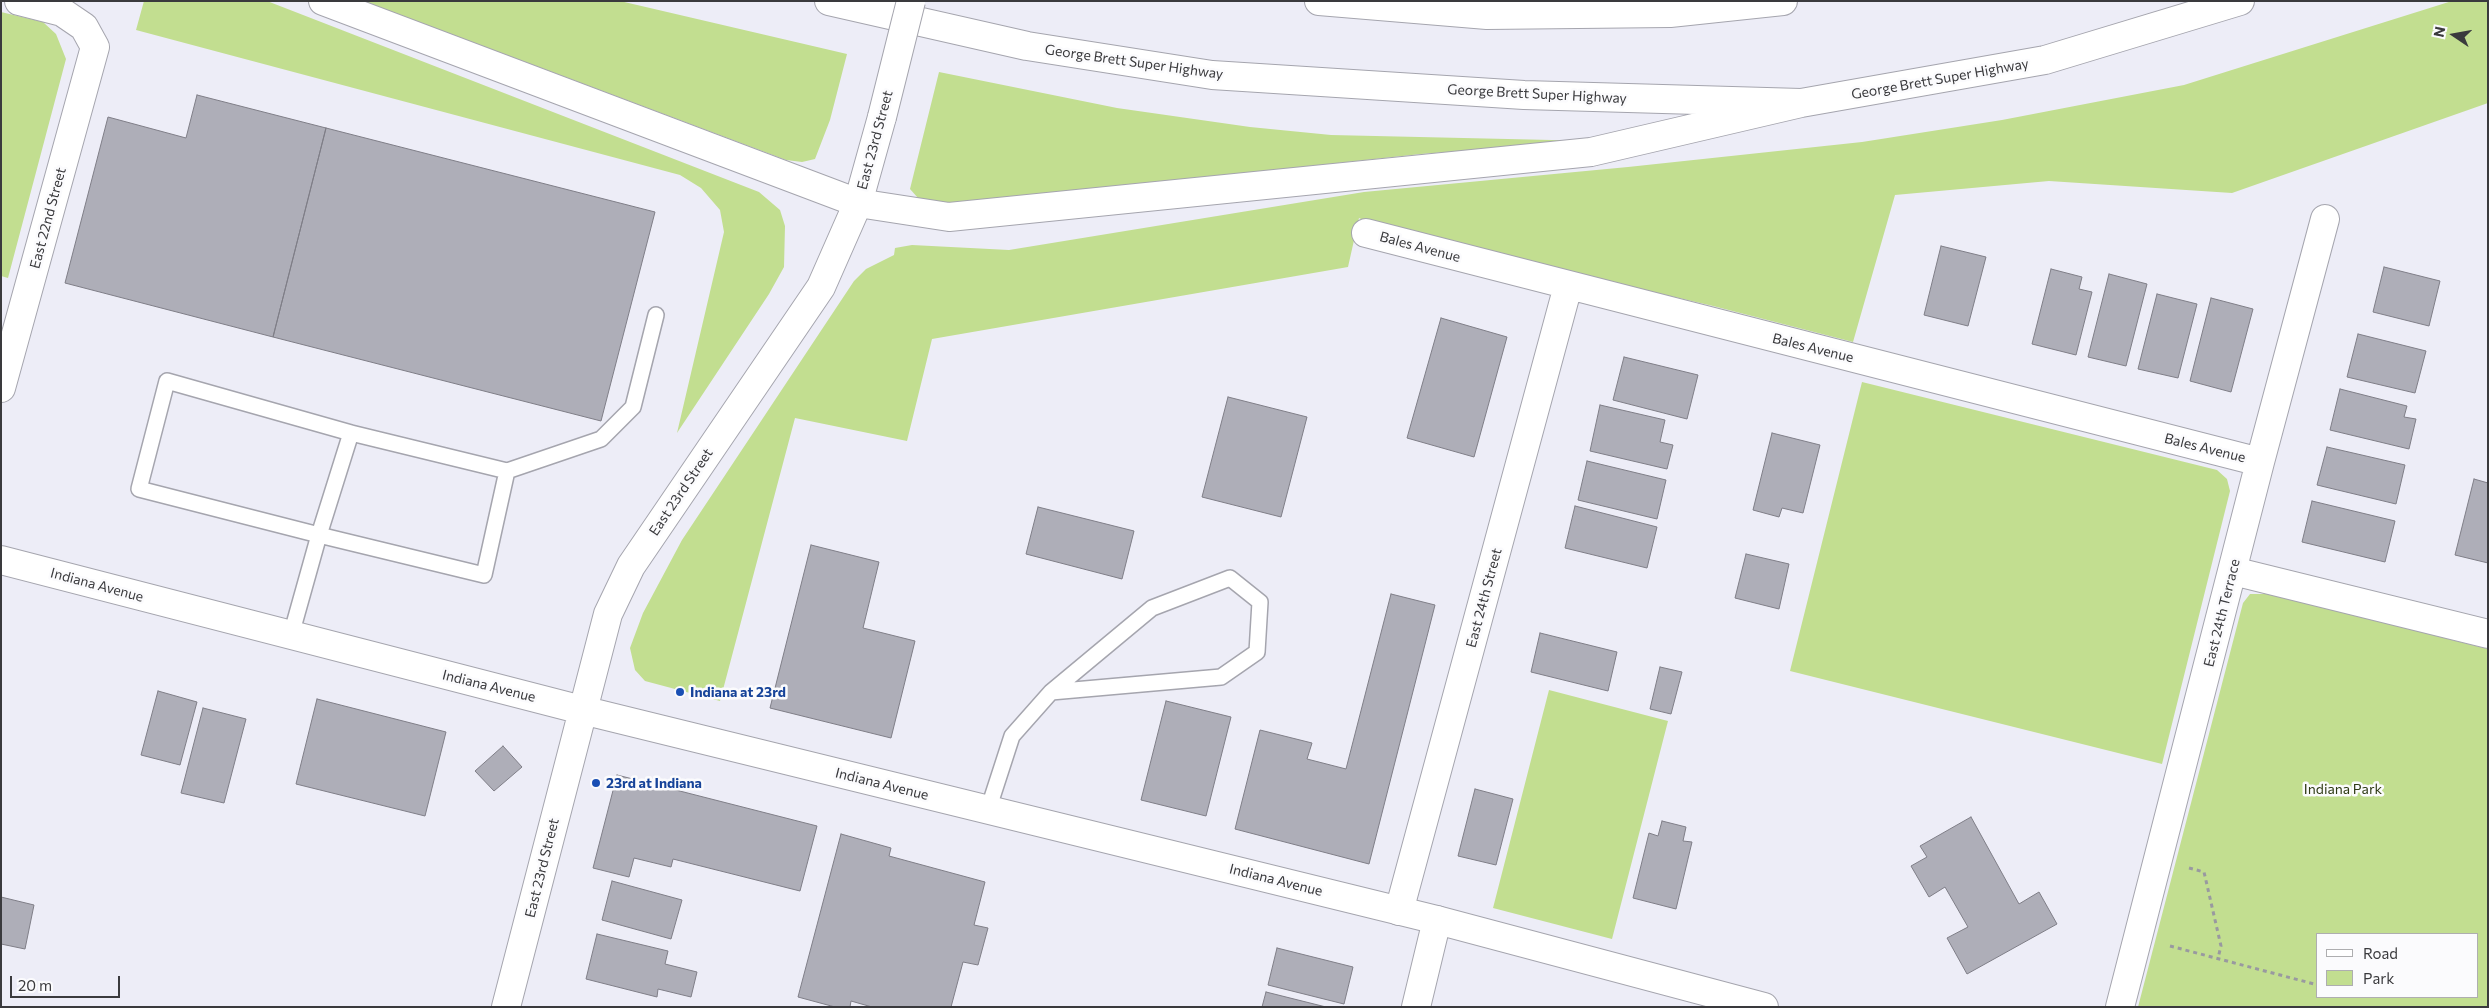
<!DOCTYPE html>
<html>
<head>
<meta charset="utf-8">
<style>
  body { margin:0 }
  #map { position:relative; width:2489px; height:1008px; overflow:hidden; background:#ededf7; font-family:Commissioner,sans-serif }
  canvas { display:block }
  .frame { position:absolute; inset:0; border:2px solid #3a3a3d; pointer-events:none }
  .legend { position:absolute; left:2316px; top:933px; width:162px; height:65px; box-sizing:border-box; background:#fbfbfd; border:1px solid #aeaeb0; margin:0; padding:6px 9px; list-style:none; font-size:15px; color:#3a3a3d }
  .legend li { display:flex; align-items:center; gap:10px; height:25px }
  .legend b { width:25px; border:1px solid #aeaeb0 }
  .north { position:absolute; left:2429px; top:10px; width:50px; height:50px; -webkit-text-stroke:4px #fbfbfd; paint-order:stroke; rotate:282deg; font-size:14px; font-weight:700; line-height:20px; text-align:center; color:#3a3a3d }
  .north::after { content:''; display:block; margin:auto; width:18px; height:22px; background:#3a3a3d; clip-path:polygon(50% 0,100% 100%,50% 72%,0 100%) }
  .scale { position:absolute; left:10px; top:976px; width:110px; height:22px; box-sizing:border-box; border:2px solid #3a3a3d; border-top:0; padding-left:6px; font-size:15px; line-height:18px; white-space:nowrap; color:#3a3a3d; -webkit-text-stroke:4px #fbfbfd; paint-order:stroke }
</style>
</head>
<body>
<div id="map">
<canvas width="2489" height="1008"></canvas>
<div class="frame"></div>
<ul class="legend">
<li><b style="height:6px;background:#fff"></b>Road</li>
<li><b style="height:14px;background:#c2de90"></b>Park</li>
</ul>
<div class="north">N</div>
<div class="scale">20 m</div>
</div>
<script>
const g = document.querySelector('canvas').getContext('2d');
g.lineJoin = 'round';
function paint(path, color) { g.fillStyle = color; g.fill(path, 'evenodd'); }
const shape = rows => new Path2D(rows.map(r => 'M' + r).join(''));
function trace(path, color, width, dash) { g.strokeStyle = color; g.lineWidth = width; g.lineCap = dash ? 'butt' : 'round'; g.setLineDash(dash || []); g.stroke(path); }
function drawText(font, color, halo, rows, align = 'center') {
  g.font = font + ' Commissioner,sans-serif'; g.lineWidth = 5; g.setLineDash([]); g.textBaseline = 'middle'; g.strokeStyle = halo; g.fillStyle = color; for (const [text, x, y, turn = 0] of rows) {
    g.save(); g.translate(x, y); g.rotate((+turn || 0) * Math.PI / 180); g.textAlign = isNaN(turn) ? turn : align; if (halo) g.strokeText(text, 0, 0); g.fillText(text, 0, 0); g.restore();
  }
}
paint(shape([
  [144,1,267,1,759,192,780,210,785,226,784,267,769,294,677,433,724,232,720,210,701,188,680,175,136,30],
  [363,1,620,1,847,54,830,120,815,159,802,162,786,160],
  [2452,1,2488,1,2488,103,2232,193,2049,181,1895,195,1853,342,1713,306,1377,227,1359,218,1348,267,932,339,907,441,795,418,720,701,645,681,635,670,630,648,643,613,682,540,854,281,866,269,894,255,895,248,912,245,1009,250,1364,192,1628,167,1862,142,2002,120,2184,85],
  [1,12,43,22,56,34,66,59,8,278,1,276],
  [939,72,1117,108,1250,127,1331,135,1596,141,1421,154,942,206,918,198,910,189],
  [1862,382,2217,470,2227,479,2230,491,2162,764,1790,671],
  [2250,594,2271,594,2488,649,2488,1007,2138,1007,2243,603],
  [2318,934,2478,934,2478,997,2318,997],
  [1549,690,1668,721,1612,939,1493,908]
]), '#c2de90');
const building = shape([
  [197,95,326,128,273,337,65,283,108,117,186,138,197,95],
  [326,128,655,212,601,421,273,337,326,128],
  [1941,246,1986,257,1968,326,1924,315,1941,246],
  [2384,267,2440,281,2429,326,2373,312,2384,267],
  [2051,269,2082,277,2079,289,2092,292,2076,355,2032,344,2051,269],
  [2109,274,2147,284,2126,366,2088,357,2109,274],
  [2157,294,2197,304,2178,378,2138,369,2157,294],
  [2211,298,2253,309,2231,392,2190,381,2211,298],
  [1441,318,1507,337,1474,457,1407,438,1441,318],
  [2358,334,2426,351,2415,393,2347,377,2358,334],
  [1624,357,1698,375,1687,419,1613,400,1624,357],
  [2340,389,2407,406,2404,417,2416,419,2409,449,2330,430,2340,389],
  [1228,397,1307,417,1281,517,1202,497,1228,397],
  [1600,405,1665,420,1660,442,1673,445,1667,469,1590,451,1600,405],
  [1772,433,1820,445,1803,513,1782,508,1779,517,1753,510,1772,433],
  [2327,447,2405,465,2396,504,2317,485,2327,447],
  [1587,461,1666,480,1657,519,1578,500,1587,461],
  [2474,479,2488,483,2488,563,2455,555,2474,479],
  [2312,501,2395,521,2385,562,2302,542,2312,501],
  [1575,506,1657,527,1647,568,1565,548,1575,506],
  [1038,507,1134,531,1122,579,1026,554,1038,507],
  [811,545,879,562,863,628,915,641,891,738,770,708,811,545],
  [1746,554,1789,564,1779,609,1735,598,1746,554],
  [1391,594,1435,605,1369,864,1235,829,1260,730,1312,743,1307,759,1346,769,1391,594],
  [1540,633,1617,652,1608,691,1531,672,1540,633],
  [1660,667,1682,672,1671,714,1650,709,1660,667],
  [158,691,197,702,180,765,141,755,158,691],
  [317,699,446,732,425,816,296,784,317,699],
  [1166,701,1231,717,1206,816,1141,800,1166,701],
  [203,708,246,719,224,803,181,793,203,708],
  [503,746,522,767,494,791,475,771,503,746],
  [617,775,817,826,800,891,673,859,671,867,634,858,629,877,593,868,617,775],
  [1475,789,1513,799,1496,865,1458,856,1475,789],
  [1971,817,2019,904,2039,892,2057,924,1967,974,1947,938,1968,927,1945,887,1929,897,1911,866,1927,857,1920,846,1971,817],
  [1662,821,1686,827,1683,841,1692,842,1676,909,1633,898,1649,833,1658,836,1662,821],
  [841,834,891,848,889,856,985,882,974,925,988,928,978,965,963,962,951,1007,872,1007,851,1001,850,1007,835,1007,798,997,841,834],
  [612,881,682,900,671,939,602,920,612,881],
  [1,897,34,905,25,949,1,944,1,897],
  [597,934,668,951,665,964,697,972,691,997,658,989,657,997,586,979,597,934],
  [1277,948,1353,967,1344,1004,1268,985,1277,948],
  [1266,992,1326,1007,1262,1007,1266,992]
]);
paint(building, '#aeaeb8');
trace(building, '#7f7e87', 1);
const lane = shape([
  [507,471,601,439,633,407,656,315],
  [291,635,319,535,351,433,167,381,139,489,319,535,484,575,507,471,351,433],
  [988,810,1012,736,1051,692,1152,608,1230,578,1260,602,1257,652,1221,677,1051,692]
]);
const street = shape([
  [1366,233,2260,462],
  [1,388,95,47,84,27,62,12,19,1],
  [2233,571,2488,634],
  [1399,911,1568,286],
  [1416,1007,1437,920],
  [2120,1007,2260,462,2325,219]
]);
const secondary = shape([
  [1,560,582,710,1437,920,1764,1007],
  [506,1007,608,614,631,566,821,287,858,203,882,117]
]);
const highway = shape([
  [323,1,858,203,949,217,1591,152,1801,103],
  [829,1,1027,46,1212,75,1524,95,1801,103,2045,60,2240,1],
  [1319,1,1487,15,1670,13,1783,1]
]);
trace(lane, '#a5a5ae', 18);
trace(street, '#a5a5ae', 30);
trace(secondary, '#a5a5ae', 30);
trace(highway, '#a5a5ae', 30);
trace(shape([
  [2189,868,2204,872,2221,946,2218,958],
  [2170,946,2318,985]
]), '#9999a0', 3, [4, 4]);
trace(lane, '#fff', 15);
trace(street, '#fff', 28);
trace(secondary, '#fff', 28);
trace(highway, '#fff', 28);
const secondaryBridge = shape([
  [882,117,911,1]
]);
trace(secondaryBridge, '#a5a5ae', 30, []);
trace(secondaryBridge, '#fff', 28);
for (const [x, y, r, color] of [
  [680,692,5,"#1a4fb4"],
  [596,783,5,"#1a4fb4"]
]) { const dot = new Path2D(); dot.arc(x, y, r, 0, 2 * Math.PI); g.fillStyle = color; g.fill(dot); trace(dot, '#fbfbfd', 2); }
drawText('14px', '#3a3a3d', '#fbfbfd', [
  ["George Brett Super Highway",1134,62,8],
  ["George Brett Super Highway",1940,79,-10],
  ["George Brett Super Highway",1537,94,3],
  ["East 23rd Street",875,140,-75],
  ["East 22nd Street",48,218,-75],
  ["Bales Avenue",1420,247,15],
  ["Bales Avenue",1813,348,14],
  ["Bales Avenue",2205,448,14],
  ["East 23rd Street",681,492,-56],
  ["Indiana Avenue",97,585,15],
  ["East 24th Street",1484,598,-75],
  ["East 24th Terrace",2222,613,-76],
  ["Indiana Avenue",489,686,14],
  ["Indiana Avenue",882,784,14],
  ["East 23rd Street",542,868,-76],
  ["Indiana Avenue",1276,880,14]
]);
drawText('bold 14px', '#164399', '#fbfbfd', [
  ["Indiana at 23rd",690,692],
  ["23rd at Indiana",606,783]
], 'left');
drawText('14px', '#2e3a14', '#fbfbfd', [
  ["Indiana Park",2343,789]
]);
</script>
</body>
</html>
